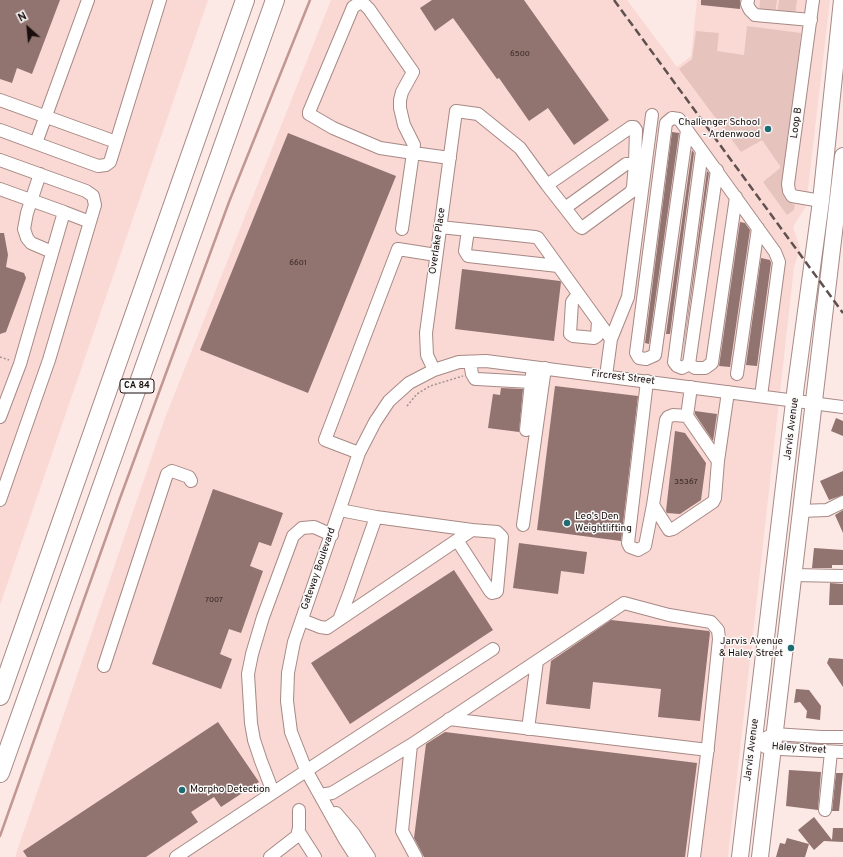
<!DOCTYPE html>
<html>
<head>
<meta charset="utf-8">
<style>
  body { margin:0 }
  #map { position:relative; width:843px; height:857px; overflow:hidden; background:#fce8e5; font-family:Overpass,sans-serif }
  canvas { display:block }
  .north { position:absolute; left:8px; top:8px; width:40px; height:40px; -webkit-text-stroke:3px #fafafa; paint-order:stroke; rotate:333deg; font-size:11px; font-weight:700; line-height:16px; text-align:center; color:#190e0c }
  .north::after { content:''; display:block; margin:auto; width:14px; height:18px; background:#190e0c; clip-path:polygon(50% 0,100% 100%,50% 72%,0 100%) }
</style>
</head>
<body>
<div id="map">
<canvas width="843" height="857"></canvas>
<div class="north">N</div>
</div>
<script>
const g = document.querySelector('canvas').getContext('2d');
g.lineJoin = 'round';
function paint(path, color) { g.fillStyle = color; g.fill(path, 'evenodd'); }
const shape = rows => new Path2D(rows.map(r => 'M' + r).join(''));
function trace(path, color, width, dash) { g.strokeStyle = color; g.lineWidth = width; g.lineCap = dash ? 'butt' : 'round'; g.setLineDash(dash || []); g.stroke(path); }
function drawText(font, color, halo, rows, align = 'center') {
  g.font = font + ' Overpass,sans-serif'; g.lineWidth = 3; g.setLineDash([]); g.textBaseline = 'middle'; g.strokeStyle = halo; g.fillStyle = color; for (const [text, x, y, turn = 0] of rows) {
    g.save(); g.translate(x, y); g.rotate((+turn || 0) * Math.PI / 180); g.textAlign = isNaN(turn) ? turn : align; if (halo) g.strokeText(text, 0, 0); g.fillText(text, 0, 0); g.restore();
  }
}
paint(shape([
  [0,0,208,0,0,605],
  [331,0,627,0,677,67,691,56,697,0,830,0,806,206,793,227,800,248,794,267,728,857,15,857,165,418]
]), '#fad9d4');
paint(shape([
  [760,0,777,0,775,14,759,12],
  [779,0,797,0,795,16,777,14],
  [747,26,801,33,783,192,785,199,795,205,794,210,787,215,763,182,780,168,780,166,762,140,741,152,679,69,692,59,696,31,719,33,717,51,744,55]
]), '#e7c3be');
trace(shape([
  [0,836,119,501,229,202,310,0]
]), '#c29791', 2.5);
paint(shape([
  [0,0,60,0,32,74,17,68,12,83,0,79],
  [432,0,524,0,609,120,574,145,548,108,529,121,499,78,497,79,453,18,435,31,420,8],
  [701,0,740,0,740,9,701,5],
  [672,132,679,133,649,344,645,343],
  [288,133,396,176,308,393,200,350],
  [692,150,694,153,670,334,666,334],
  [707,171,709,173,682,359],
  [740,222,745,223,750,230,730,367,719,366],
  [0,233,4,233,8,255,6,267,24,273,26,278,6,332,0,334],
  [761,258,770,260,771,263,757,366,746,365],
  [462,269,560,281,561,282,554,341,455,329],
  [555,386,638,396,621,541,537,530],
  [501,388,523,389,519,432,488,428,493,394,500,395],
  [695,411,717,414,713,441,695,414],
  [836,418,843,421,843,436,831,431],
  [675,431,685,433,706,463,701,500,680,514,667,513,666,511],
  [843,471,843,495,829,500,820,481],
  [213,489,283,513,271,546,259,542,250,566,263,571,241,633,229,629,220,654,232,659,221,689,152,664],
  [843,510,843,533,835,515],
  [519,543,587,552,584,574,561,571,558,594,513,588],
  [814,548,843,550,843,565,832,565,832,568,812,568],
  [454,570,493,630,350,724,311,663],
  [830,583,843,584,843,605,829,605],
  [611,620,709,631,710,633,700,721,658,717,661,689,593,682,590,709,546,704,551,661],
  [829,658,843,659,843,687,827,663],
  [796,689,809,690,821,706,820,720,806,718,807,711,800,702,794,703],
  [218,722,259,782,221,807,214,797,191,812,198,822,146,857,27,857,23,851],
  [445,732,697,763,685,857,424,857,414,838,426,744],
  [789,770,821,772,818,810,786,806],
  [836,773,843,773,839,811,832,811],
  [814,817,832,840,833,828,843,828,843,842,824,841,814,850,798,830],
  [787,838,809,844,805,857,776,857,780,843,785,844]
]), '#91736f');
const minor = shape([
  [748,0,747,4,750,10,755,15,811,20],
  [813,0,788,184,789,191,792,196,821,201],
  [0,100,116,142],
  [0,130,98,166,106,165,110,162,160,0],
  [687,130,655,355,646,359,639,358,636,353,666,123,672,118,679,119,687,130,775,252,779,262,761,396],
  [36,143,88,0],
  [702,151,674,362,677,366,682,368,689,364,717,170],
  [0,160,86,191,93,196,95,205,49,360,0,500],
  [40,174,27,213,24,229,27,238,31,243,52,252],
  [0,189,64,212,20,364,0,417],
  [565,208,626,164,642,163],
  [64,212,90,222],
  [440,227,535,237,538,238,611,339],
  [402,229,413,153,414,145,404,125,400,108,400,100,402,92,413,72,369,9,364,4,359,3,353,7,309,112,309,114,333,128,380,148,413,153,450,158],
  [468,230,465,251,468,256,558,266],
  [578,294,572,302,570,334,573,336,594,338,597,336,598,321],
  [470,362,472,374,475,379,477,379,531,382,533,367],
  [689,364,695,368,705,368,712,363,736,197],
  [434,370,427,355,426,333,456,111,478,114,520,148,547,185,565,208,579,226,582,228,631,192,633,187,635,163,636,130,634,127,631,127,547,185],
  [737,374,758,228],
  [606,376,611,339,628,297,652,115],
  [647,381,628,543,630,547,638,550,645,546,653,505],
  [687,416,673,415,668,417,666,420,653,505,669,530,673,529,713,502,715,498,718,461,687,416,691,387],
  [526,430,531,382],
  [359,453,325,440,398,249,436,255],
  [718,461,728,392],
  [340,510,376,517],
  [800,511,827,510,843,502],
  [523,525,545,368],
  [793,575,843,576],
  [302,620,320,627,327,628,472,530,497,532,502,537,497,591,496,592,492,593,490,591,457,540],
  [339,620,349,594,376,517,472,530],
  [104,666,167,474,172,471,189,477,191,481],
  [449,719,708,750],
  [528,729,537,661],
  [753,744,774,734,821,737,843,737],
  [765,747,780,749,843,752],
  [273,792,261,761,254,740,251,723,248,674,252,654,263,617,293,536,302,528,314,527,332,535],
  [320,795,332,793,411,745],
  [825,810,831,752],
  [336,813,354,834,369,857],
  [299,832,315,857],
  [176,857,318,763,493,649],
  [270,857,297,836,299,828,299,810],
  [356,857,345,840,306,770,291,732,287,701,288,673,294,642,359,453,375,422,389,401,409,383,434,370,459,362,486,361,843,407],
  [416,857,402,831,411,745,624,603,669,615,711,622,718,630,719,639,708,746,694,857]
]);
const major = shape([
  [740,857,796,385,821,201,842,0],
  [760,857,843,156]
]);
const highway = shape([
  [0,696,245,0],
  [0,773,275,0]
]);
trace(minor, '#a78985', 14);
trace(major, '#a78985', 18);
trace(highway, '#a78985', 20);
trace(shape([
  [0,357,9,360],
  [407,406,417,394,430,386,463,376]
]), '#a2928f', 1.5, [2, 2]);
trace(minor, '#fff', 12);
trace(major, '#fff', 16);
trace(highway, '#fff', 18);
trace(shape([
  [614,0,843,313]
]), '#5f514f', 2.5, [8, 4]);
for (const [x, y, r, color] of [
  [768,129,4,"#1f6b72"],
  [567,523,4,"#1f6b72"],
  [791,648,4,"#1f6b72"],
  [182,790,4,"#1f6b72"]
]) { const dot = new Path2D(); dot.arc(x, y, r, 0, 2 * Math.PI); g.fillStyle = color; g.fill(dot); trace(dot, '#fafafa', 1.5); }
drawText('8px', '#372725', null, [
  ["6500",520,54],
  ["6601",298,263],
  ["35367",686,482],
  ["7007",214,600]
]);
for (const [x, y, w] of [
  [137,386,34]
]) { const box = new Path2D(); box.roundRect(x - w / 2, y - 7, w, 14, 3); g.fillStyle = '#fafafa'; g.fill(box); trace(box, '#190e0c', 1); }
drawText('bold 9px', '#190e0c', null, [
  ["CA 84",137,386]
]);
drawText('10px', '#190e0c', '#fafafa', [
  ["Challenger School",760,123],
  ["- Ardenwood",760,135],
  ["Leo's Den",575,517,"left"],
  ["Weightlifting",575,529,"left"],
  ["Jarvis Avenue",783,642],
  ["& Haley Street",783,654],
  ["Morpho Detection",190,790,"left"]
], 'right');
drawText('10px', '#190e0c', '#fafafa', [
  ["Loop B",797,123,-82],
  ["Overlake Place",438,241,-82],
  ["Fircrest Street",623,378,7],
  ["Jarvis Avenue",792,429,-83],
  ["Gateway Boulevard",319,569,-71],
  ["Haley Street",799,749,4],
  ["Jarvis Avenue",752,750,-83]
]);
</script>
</body>
</html>
